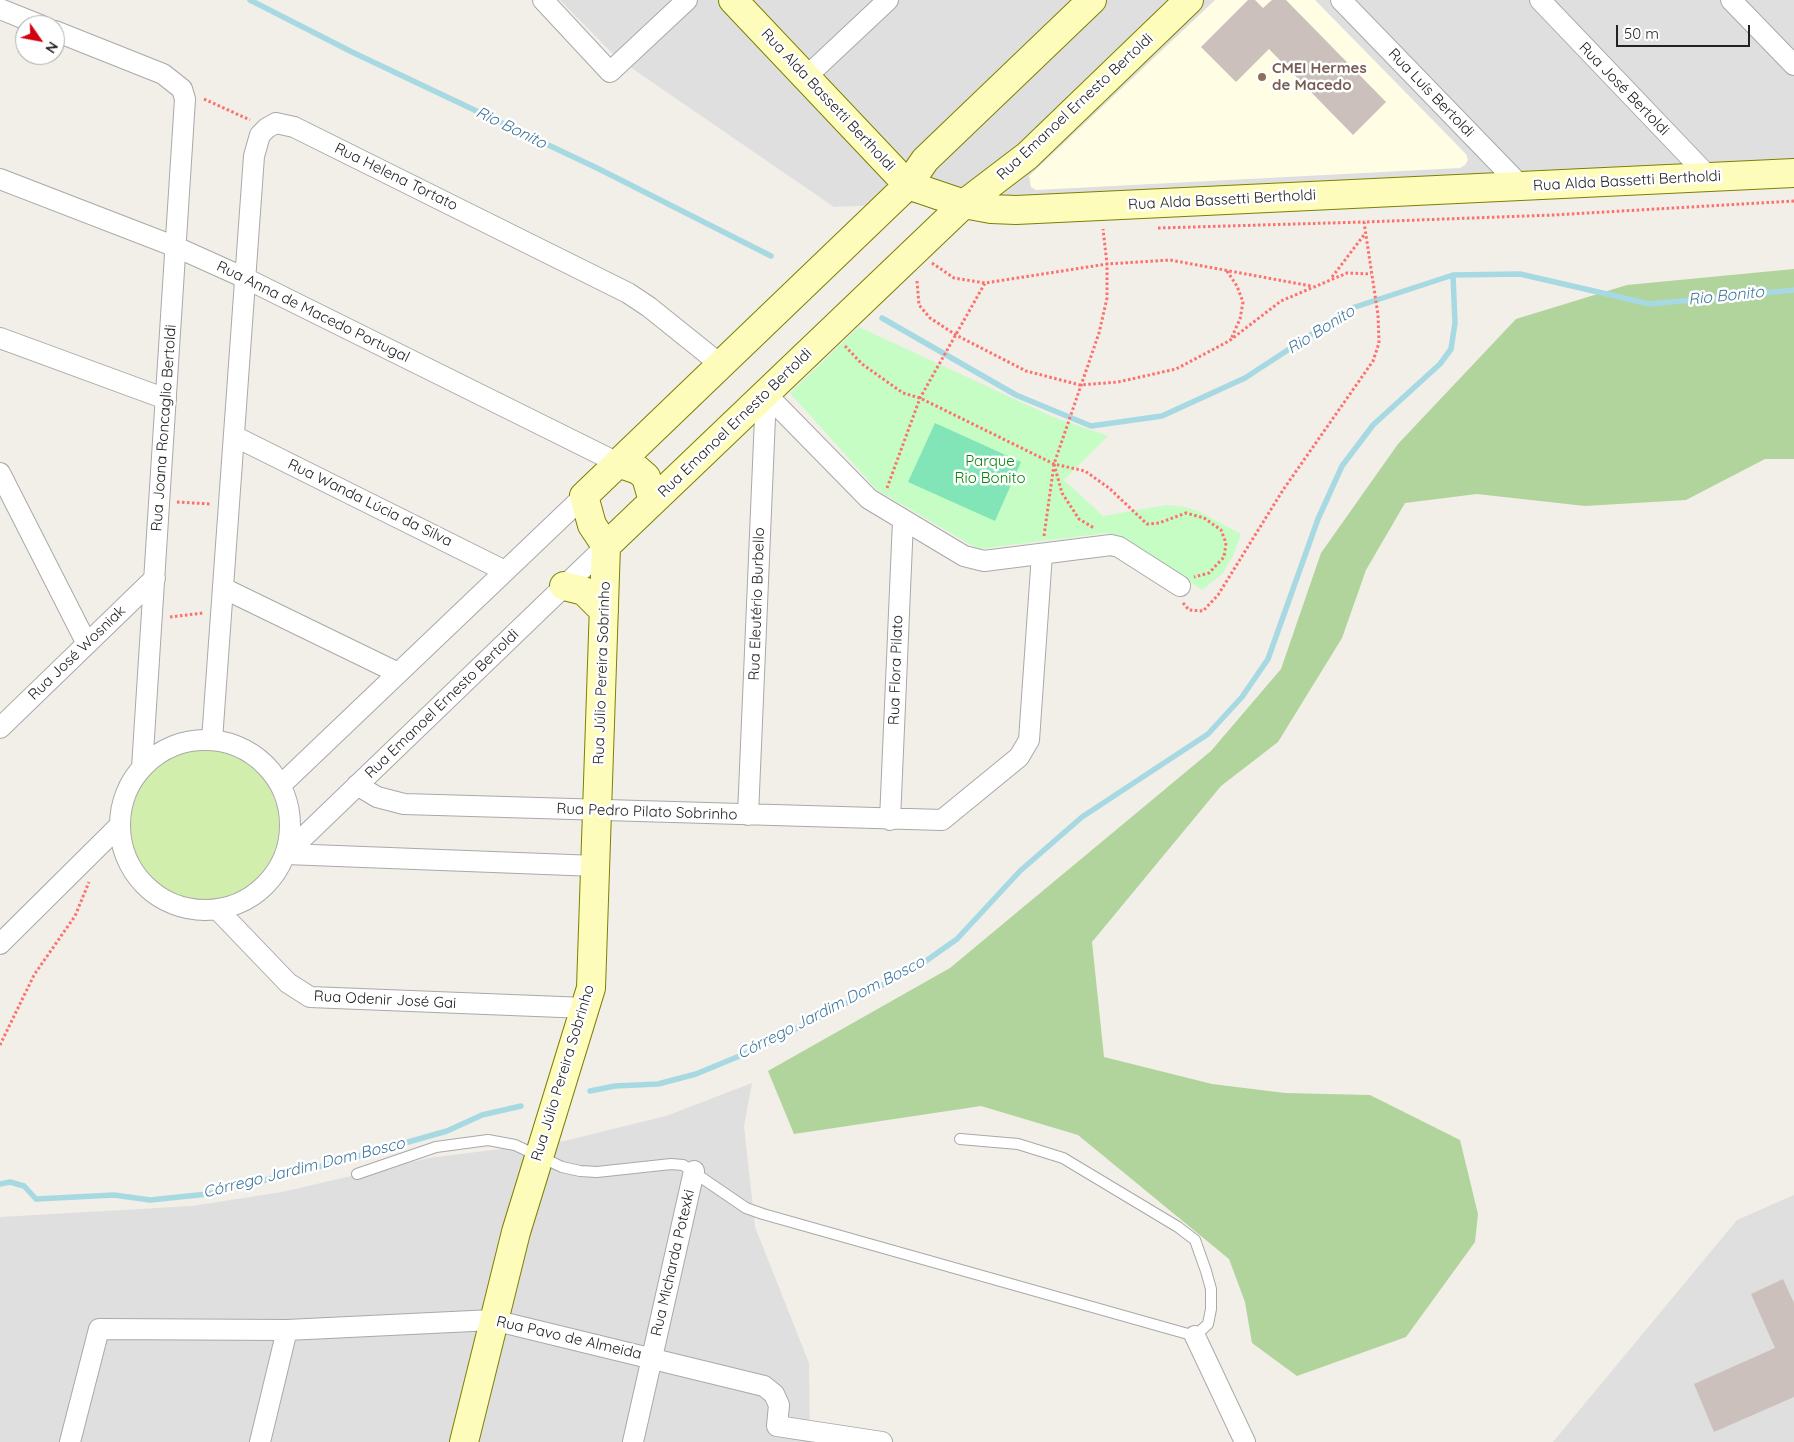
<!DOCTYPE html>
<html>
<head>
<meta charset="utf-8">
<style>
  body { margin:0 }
  #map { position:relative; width:1794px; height:1442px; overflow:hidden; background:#f2eee8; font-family:Quicksand,sans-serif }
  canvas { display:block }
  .north { position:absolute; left:15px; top:15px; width:50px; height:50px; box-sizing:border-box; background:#fff; border:1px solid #a7a7a7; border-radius:50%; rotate:123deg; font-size:14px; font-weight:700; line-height:20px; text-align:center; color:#222 }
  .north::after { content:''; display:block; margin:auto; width:18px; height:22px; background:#d30010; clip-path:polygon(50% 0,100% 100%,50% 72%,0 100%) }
  .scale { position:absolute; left:1616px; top:25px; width:134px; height:22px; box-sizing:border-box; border:2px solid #222; border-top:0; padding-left:6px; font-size:15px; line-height:18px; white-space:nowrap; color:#222; -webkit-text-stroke:4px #fff; paint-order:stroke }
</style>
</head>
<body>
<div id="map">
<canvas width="1794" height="1442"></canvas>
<div class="north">N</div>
<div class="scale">50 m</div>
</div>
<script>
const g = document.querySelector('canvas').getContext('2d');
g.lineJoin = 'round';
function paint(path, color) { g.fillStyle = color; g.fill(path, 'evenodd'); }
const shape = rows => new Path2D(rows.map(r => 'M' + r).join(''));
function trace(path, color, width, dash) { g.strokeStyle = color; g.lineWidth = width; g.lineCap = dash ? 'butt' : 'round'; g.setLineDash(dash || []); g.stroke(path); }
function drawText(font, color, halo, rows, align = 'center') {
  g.font = font + ' Quicksand,sans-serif'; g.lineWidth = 5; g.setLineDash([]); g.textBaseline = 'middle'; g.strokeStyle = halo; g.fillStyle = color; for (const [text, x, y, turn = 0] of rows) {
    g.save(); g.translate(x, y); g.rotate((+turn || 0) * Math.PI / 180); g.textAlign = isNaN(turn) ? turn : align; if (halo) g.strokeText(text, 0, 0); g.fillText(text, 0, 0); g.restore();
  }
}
paint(shape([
  [560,0,1794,0,1794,161,1664,172,834,207,617,58],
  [752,1083,744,1126,755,1227,809,1363,810,1442,0,1442,0,1217,192,1206,282,1192,429,1158,564,1141,666,1116],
  [1794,1195,1794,1442,1553,1442,1737,1220]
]), '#e0dfdf');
paint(shape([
  [1215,0,1315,0,1466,154,1468,160,1465,165,1460,168,1036,190,1031,187,1029,176]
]), '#fffde4');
paint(shape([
  '129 825a75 75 0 1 1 150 0a75 75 0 1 1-150 0Z'
]), '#d2eeac');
paint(shape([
  [1794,269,1794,459,1765,459,1686,500,1585,506,1477,494,1405,503,1366,570,1342,638,1278,742,1221,786,1092,942,1104,1057,1212,1084,1285,1093,1370,1095,1460,1140,1478,1214,1475,1242,1406,1337,1297,1376,1252,1343,1245,1302,1229,1259,1078,1135,981,1106,794,1134,768,1071,950,968,1211,751,1281,669,1321,553,1398,444,1516,319,1627,285]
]), '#b0d49b');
paint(shape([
  [859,327,1053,417,1108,436,1064,480,1103,516,1167,505,1185,507,1198,511,1241,534,1233,556,1223,573,1202,590,1130,542,1116,535,1106,533,978,549,877,490,790,393]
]), '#c5fdc5');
paint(shape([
  [935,423,1021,462,995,521,908,482]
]), '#82e5b7');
trace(shape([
  [250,0,352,52,599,169,771,256],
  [882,318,1016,395,1091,426,1162,416,1245,378,1352,308,1453,275,1520,274,1650,304,1794,290],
  [590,1091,615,1086,658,1084,696,1074,754,1050,916,968,957,939,1020,871,1082,817,1208,734,1242,697,1268,659,1318,519,1342,466,1373,425,1440,364,1451,349,1455,323,1453,275],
  [0,1184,10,1182,24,1186,36,1199,114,1195,150,1200,208,1194,334,1163,447,1131,482,1115,521,1106]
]), '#a7d9e2', 5.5);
paint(shape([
  [1248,0,1255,0,1263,8,1272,0,1286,0,1386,102,1353,135,1269,49,1236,82,1201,47],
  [1783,1279,1794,1303,1794,1397,1714,1432,1694,1384,1775,1348,1751,1294]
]), '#cbc0bb');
const lane = shape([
  [357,1174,436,1147,488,1140,515,1145,562,1167,580,1171,597,1172,671,1164,683,1165,746,1208,763,1214,1195,1336,1208,1324,1211,1309,1211,1289,1206,1271,1195,1240,1178,1227,1063,1158,1018,1144,960,1139]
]);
const street = shape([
  [543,0,610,72,687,0],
  [1341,0,1521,186],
  [1540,0,1709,177],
  [1731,0,1794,65],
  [0,9,40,25],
  [55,31,163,74,182,89,185,99,142,768],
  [806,77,888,0],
  [0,179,176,247,245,278,618,463],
  [0,338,166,399],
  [766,394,869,499,964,556,984,561,1111,545,1119,547,1180,586],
  [234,436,505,571],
  [0,473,87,644],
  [223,588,398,673],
  [0,728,155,578],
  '120 825a85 85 0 1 1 170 0a85 85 0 1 1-170 0Z',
  [212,740,254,156,260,135,267,128,276,123,294,127,628,293,649,307,720,364],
  [281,785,584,496],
  [357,785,377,797,404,804,942,820,1019,757,1029,740,1042,554],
  [748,815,766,394],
  [890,820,903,521],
  [286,854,606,546],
  [286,854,596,866],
  [218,910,288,983,310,997,586,1008],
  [0,944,119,826],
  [1195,1336,1245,1442],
  [70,1442,99,1329,287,1330,493,1320,764,1386,774,1394,779,1405,777,1426,882,1442],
  [260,1442,287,1330],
  [633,1442,694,1171]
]);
const secondary = shape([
  [733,0,908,185,964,204,991,209,1016,210,1794,173],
  [618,463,638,470,646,477,653,501],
  [606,546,964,204,1027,156,1189,0],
  [606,546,592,525,584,496,908,185,925,160,1092,0],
  [564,586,584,591,604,611],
  [464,1442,516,1232,591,988,606,546]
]);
trace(lane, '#a9a9a9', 12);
trace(street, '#a9a9a9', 22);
trace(secondary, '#7d8100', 30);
trace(shape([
  [204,99,250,120],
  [1158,228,1364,222],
  [932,263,954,278,985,283,1107,264,1170,260,1311,286],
  [1227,271,1237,286,1243,302,1240,319,1231,339],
  [1332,277,1364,235],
  [917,281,919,305,930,318,956,335,1026,371,1080,385,1118,382,1176,369,1229,341,1281,301,1347,273,1371,274],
  [845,346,862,364,903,393,920,398,1054,464,1085,471,1109,488,1147,524,1159,523,1186,513,1204,518,1221,530,1226,543,1224,557,1209,573,1194,577],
  [1054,464,1062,493,1079,519,1094,528],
  [887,488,920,398,985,283],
  [177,502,211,504],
  [1044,536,1054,464,1099,333,1107,298,1107,264,1103,229],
  [1183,603,1189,610,1203,611,1218,595,1283,490,1373,361,1379,343,1378,315,1364,222,1553,215,1794,201],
  [170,617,203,613],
  [0,1045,34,975,75,916,89,882]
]), '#ff706c', 3, [2.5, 2.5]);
trace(lane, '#fff', 10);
trace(street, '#fff', 20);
trace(secondary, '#fdfcbb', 28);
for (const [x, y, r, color] of [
  [1262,77,5,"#8d6e63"]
]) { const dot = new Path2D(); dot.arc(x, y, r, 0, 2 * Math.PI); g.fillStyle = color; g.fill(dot); trace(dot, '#fff', 2); }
drawText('bold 15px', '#785e54', '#fff', [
  ["CMEI Hermes",1272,68],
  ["de Macedo",1272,85]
], 'left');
drawText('15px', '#222', '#fff', [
  ["Rua José Bertoldi",1624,89,46],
  ["Rua Luís Bertoldi",1431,93,46],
  ["Rua Alda Bassetti Bertholdi",828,100,47],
  ["Rua Emanoel Ernesto Bertoldi",1075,107,-43],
  ["Rua Helena Tortato",396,177,26],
  ["Rua Alda Bassetti Bertholdi",1627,181,-3],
  ["Rua Alda Bassetti Bertholdi",1222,200,-3],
  ["Rua Anna de Macedo Portugal",313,312,26],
  ["Rua Emanoel Ernesto Bertoldi",735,423,-44],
  ["Rua Joana Roncaglio Bertoldi",164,428,-86],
  ["Rua Wanda Lúcia da Silva",370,503,26],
  ["Rua Eleutério Burbello",757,604,-88],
  ["Rua José Wosniak",77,653,-44],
  ["Rua Flora Pilato",896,670,-88],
  ["Rua Júlio Pereira Sobrinho",602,673,-88],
  ["Rua Emanoel Ernesto Bertoldi",442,704,-44],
  ["Rua Pedro Pilato Sobrinho",647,812,2],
  ["Rua Odenir José Gai",385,1000,3],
  ["Rua Júlio Pereira Sobrinho",563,1073,-73],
  ["Rua Micharda Potexki",673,1263,-77],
  ["Rua Pavo de Almeida",569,1338,13]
]);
drawText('15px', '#068507', '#fff', [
  ["Parque",990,461],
  ["Rio Bonito",990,478]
]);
drawText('italic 16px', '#3f77a0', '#fff', [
  ["Rio Bonito",511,128,26],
  ["Rio Bonito",1726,296,-6],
  ["Rio Bonito",1321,330,-32],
  ["Córrego Jardim Dom Bosco",831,1008,-27],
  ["Córrego Jardim Dom Bosco",304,1168,-14]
]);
</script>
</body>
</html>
